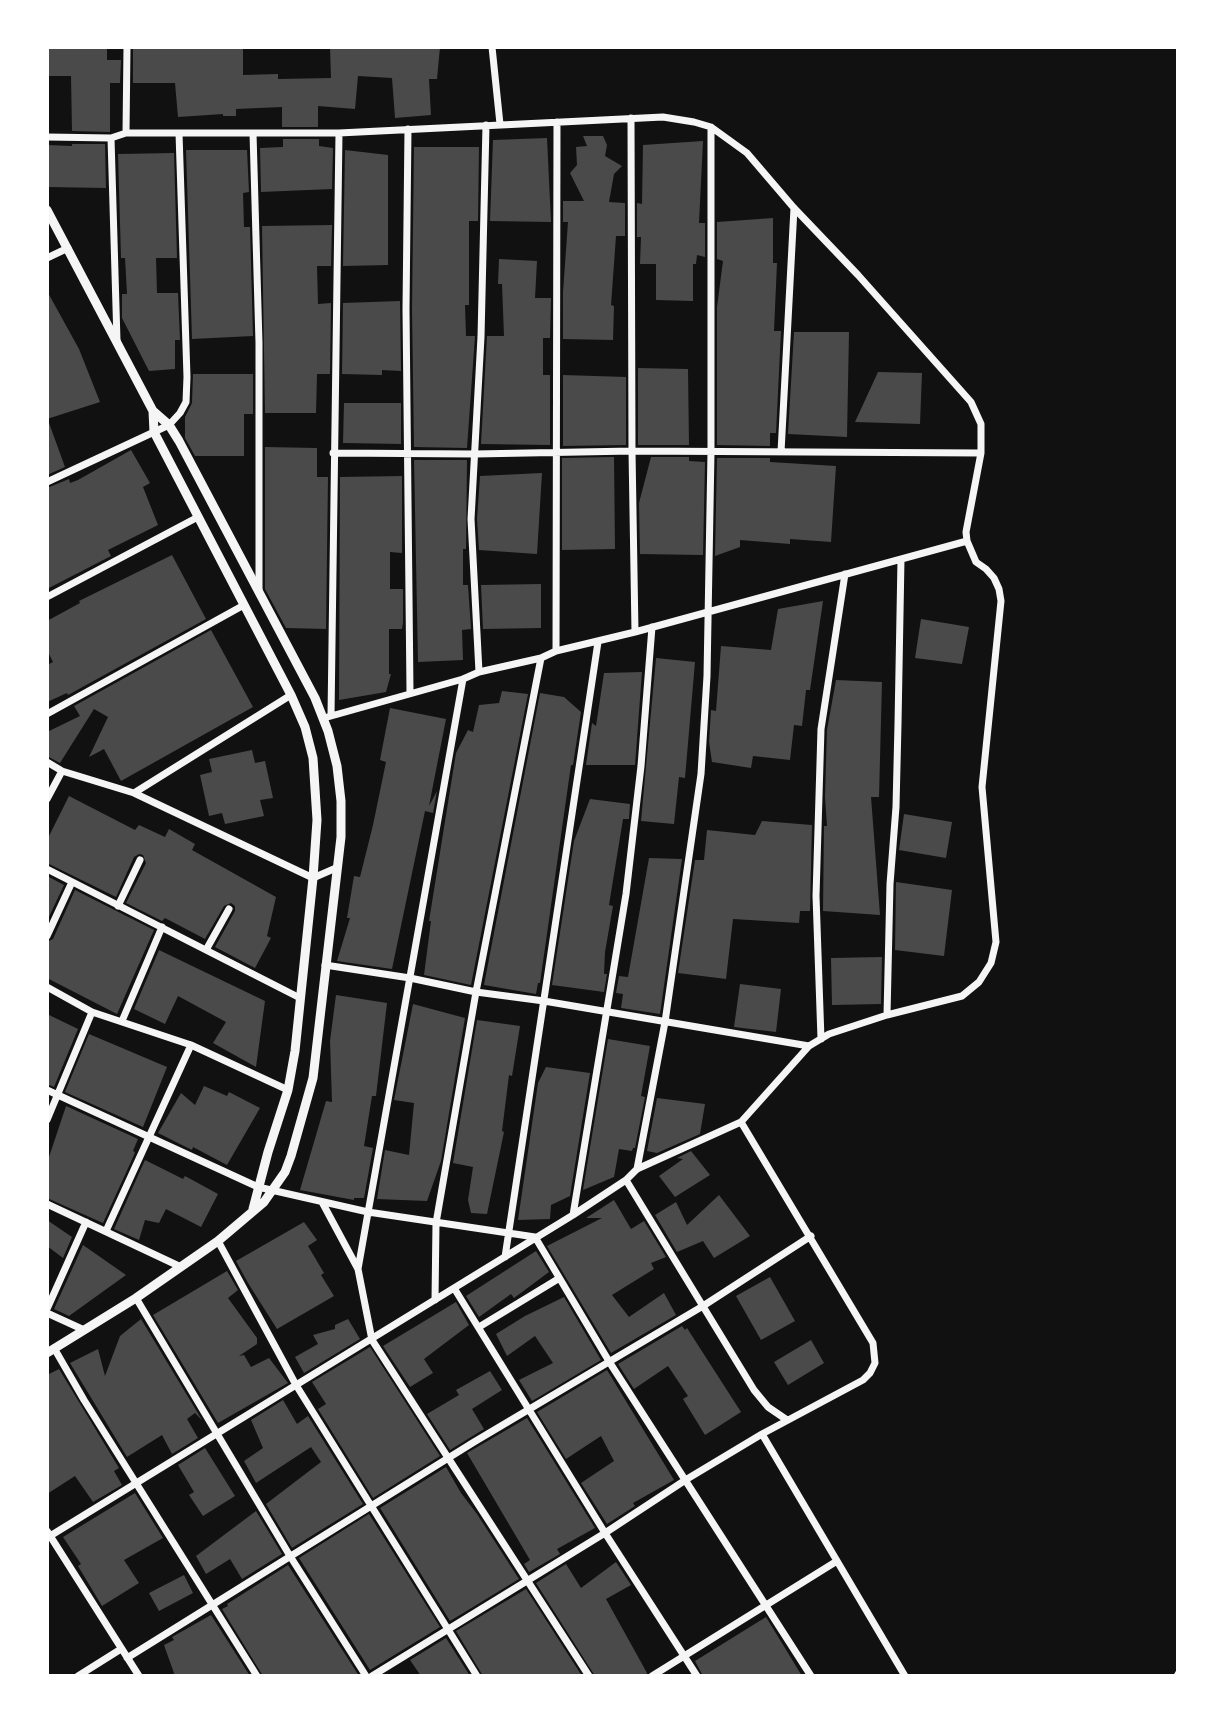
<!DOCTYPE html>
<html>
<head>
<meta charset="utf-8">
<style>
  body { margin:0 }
  #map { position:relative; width:1225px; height:1723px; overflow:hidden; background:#111; font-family:"Exo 2",sans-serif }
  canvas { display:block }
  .frame { position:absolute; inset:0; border:49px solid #fff; pointer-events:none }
</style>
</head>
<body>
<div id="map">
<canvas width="1225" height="1723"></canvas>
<div class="frame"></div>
</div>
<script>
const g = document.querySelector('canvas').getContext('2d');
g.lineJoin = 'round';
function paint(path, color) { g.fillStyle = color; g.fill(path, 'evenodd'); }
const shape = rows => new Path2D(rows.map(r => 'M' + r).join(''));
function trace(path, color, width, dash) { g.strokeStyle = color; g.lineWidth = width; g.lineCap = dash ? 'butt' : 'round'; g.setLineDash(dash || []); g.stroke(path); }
paint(shape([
  [47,47,107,47,107,60,121,60,120,83,110,83,110,132,72,131,71,76,47,76],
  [133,47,243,47,243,75,278,74,278,79,331,78,330,47,440,47,437,79,429,79,431,115,395,118,392,78,358,76,355,109,318,106,318,127,282,127,282,107,236,109,236,116,223,116,223,114,178,117,175,83,133,83],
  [583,136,603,136,607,145,605,156,622,166,614,174,609,202,625,203,625,236,616,236,611,305,614,306,613,340,563,339,563,292,568,222,563,222,563,201,584,201,570,173,577,165,576,147,587,146],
  [547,138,551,222,490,221,493,140],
  [283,139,319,139,319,146,333,148,332,189,261,192,260,148,283,147],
  [703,141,699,223,705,223,705,257,697,255,696,264,693,264,693,301,656,300,656,264,640,264,641,237,637,237,637,203,642,204,643,145],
  [72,144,105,144,106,188,47,187,47,145,72,146],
  [414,147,479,147,478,221,469,221,469,305,465,305,466,336,475,336,467,448,414,447,412,309],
  [186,150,247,150,249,192,243,193,244,227,250,227,253,336,192,339],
  [345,150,388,155,388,265,343,266],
  [174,153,177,258,156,258,157,293,178,293,180,340,175,340,175,369,149,371,122,318,122,294,127,294,125,258,121,258,118,154],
  [773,218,773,263,777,263,774,331,781,331,776,433,770,433,770,446,717,445,717,307,723,261,717,259,717,222],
  [332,225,331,266,317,266,318,304,331,303,330,374,317,374,316,413,265,413,262,226],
  [499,259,537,261,535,298,551,298,550,338,543,338,543,375,550,375,550,445,481,444,487,336,504,336,502,284,498,284],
  [47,291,79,349,100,402,47,419],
  [400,301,401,371,382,370,382,375,342,374,343,303],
  [794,332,849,332,847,437,788,434],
  [638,368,688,369,689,445,638,445],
  [878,372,922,373,920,424,855,422],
  [193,374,253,374,253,414,244,414,244,456,195,456,185,438,185,417,192,403],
  [563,375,626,377,626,445,563,446],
  [344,403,401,403,401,444,343,443],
  [47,423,49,423,65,467,47,475],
  [265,447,317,448,317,477,328,477,326,629,286,628,265,589],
  [131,450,150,483,143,487,158,525,108,550,111,556,47,589,47,488,69,479,70,483,78,480],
  [614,457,615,549,562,550,562,458],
  [651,457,689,457,689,461,705,462,703,555,640,554,639,503],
  [717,458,770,458,770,462,836,466,831,542,790,539,790,544,740,540,740,547,715,556],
  [414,460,467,460,466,549,463,549,463,585,468,585,471,629,462,630,463,660,418,662],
  [542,473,537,554,479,550,477,519,480,476],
  [402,476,402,553,390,552,390,589,403,589,403,623,402,629,389,629,389,674,391,674,386,692,339,700,340,477],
  [172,555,206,619,68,695,67,693,47,702,47,665,53,662,47,650,47,621,80,603,79,601],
  [541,584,541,628,483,629,481,585],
  [823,601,810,690,806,690,802,726,794,725,790,760,753,756,751,768,712,762,709,742,711,710,716,711,721,646,771,650,778,609],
  [921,619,969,627,962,664,915,658],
  [211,630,253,707,121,781,104,749,89,757,108,717,94,709,60,763,47,756,47,732,80,716,74,706],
  [656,658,695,662,685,778,679,777,674,824,641,821],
  [642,672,635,765,586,765,592,723,596,726,604,673],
  [836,680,882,682,879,797,871,797,880,915,823,911,824,826,827,826,825,797,827,730],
  [502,691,528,694,471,985,424,975,431,921,429,921,456,753,468,730,473,732,479,705,499,703],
  [540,693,564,697,581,712,573,765,571,765,540,983,538,983,536,994,484,985],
  [390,708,446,719,429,806,437,791,433,813,425,811,392,969,337,961,350,918,347,918,354,876,360,877,373,825,386,762,380,760],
  [252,750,255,763,265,761,273,798,260,800,264,816,225,824,222,813,209,816,200,775,212,772,209,759],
  [69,796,135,830,139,825,165,837,169,829,195,844,192,850,276,897,267,936,271,938,255,968,215,947,235,911,235,906,231,903,224,906,205,939,165,918,162,921,126,903,146,863,143,855,139,854,134,857,116,897,47,863,47,840],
  [590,799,630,804,629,819,623,819,609,905,613,906,605,952,604,974,607,974,604,992,552,985,574,841],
  [904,814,952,822,946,858,899,850],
  [762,821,812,825,810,911,800,911,799,923,733,919,726,979,678,973,695,860,704,860,707,830,755,835],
  [649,858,682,859,660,1014,621,1008,623,994,616,993,619,976,628,977],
  [47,876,64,885,47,921],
  [896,882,952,890,944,956,895,950],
  [75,890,154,930,117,1014,47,978,47,942,53,939],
  [159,950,265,1001,256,1067,213,1043,226,1022,178,996,165,1024,134,1009],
  [882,957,881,1004,832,1005,831,958],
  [740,984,781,989,776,1032,734,1027],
  [336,995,387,1003,376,1096,372,1096,364,1146,373,1148,364,1198,354,1198,354,1200,300,1190,326,1101,332,1102,330,1041],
  [413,1004,465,1018,441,1161,427,1201,377,1199,385,1150,409,1155,414,1103,394,1100],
  [47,1014,78,1029,54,1087,47,1084],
  [477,1020,520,1026,512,1076,509,1075,502,1131,504,1132,487,1214,471,1213,468,1200,473,1167,453,1163],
  [89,1034,167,1067,143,1127,65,1092],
  [608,1039,650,1046,641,1096,645,1097,635,1148,633,1148,632,1151,619,1149,614,1177,583,1190],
  [546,1067,590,1073,570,1196,551,1205,550,1219,518,1220,538,1083],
  [204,1086,227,1096,229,1092,260,1108,227,1165,193,1147,192,1150,158,1133,181,1093,195,1105],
  [657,1098,705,1104,700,1134,657,1153,647,1151],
  [66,1106,138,1139,133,1151,135,1152,134,1155,103,1223,47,1198,47,1163],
  [691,1151,710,1175,675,1197,659,1176,683,1159,677,1158],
  [145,1160,183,1179,185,1176,218,1194,201,1227,166,1209,159,1223,145,1220,139,1240,114,1229],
  [719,1195,750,1236,714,1258,703,1241,677,1252,655,1215,676,1202,687,1225],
  [614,1200,631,1229,644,1221,666,1257,651,1263,654,1269,612,1295,629,1317,664,1293,676,1315,611,1353,547,1246,602,1218,586,1218],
  [47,1220,72,1237,63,1258,47,1246],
  [304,1222,317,1240,308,1246,324,1273,321,1275,334,1296,277,1329,248,1283,236,1261],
  [83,1245,126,1275,69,1316,54,1309],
  [536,1251,549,1272,514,1298,511,1294,479,1317,466,1296],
  [227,1271,238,1290,228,1298,257,1338,257,1344,239,1356,244,1355,251,1367,269,1358,288,1383,218,1423,153,1315],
  [770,1277,795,1321,761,1340,736,1296],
  [564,1297,601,1360,532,1401,519,1380,553,1363,535,1336,507,1356,496,1334,525,1316],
  [456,1302,469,1325,424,1359,433,1373,410,1387,383,1346],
  [141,1319,202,1420,195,1413,187,1419,198,1438,172,1454,162,1435,127,1457,70,1363,98,1349,105,1376,120,1336],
  [348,1319,360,1339,304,1373,295,1357,318,1344,313,1335,335,1329,335,1325],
  [682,1326,685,1330,687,1328,741,1412,705,1435,683,1399,688,1396,668,1366,634,1389,618,1364],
  [811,1340,824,1363,788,1385,774,1362],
  [370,1347,440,1456,373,1498,318,1409,326,1404,312,1382],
  [59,1369,119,1468,114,1471,122,1485,93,1502,75,1476,47,1494,47,1375],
  [607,1370,674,1480,633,1503,635,1506,607,1524,581,1483,614,1461,601,1436,566,1459,537,1412],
  [490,1371,502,1390,472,1409,484,1429,450,1450,427,1414,459,1395,456,1390],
  [283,1400,297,1424,308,1416,363,1504,292,1548,266,1504,321,1462,311,1447,256,1483,244,1461,263,1448,251,1420],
  [527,1418,595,1528,557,1549,560,1554,529,1572,524,1564,530,1560,467,1453],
  [205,1448,235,1496,203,1516,189,1495,194,1492,178,1465],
  [446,1467,461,1493,477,1514,519,1579,450,1621,380,1508],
  [135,1493,163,1538,124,1560,139,1583,102,1606,78,1566,81,1564,63,1537],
  [256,1511,282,1554,242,1579,230,1559,206,1574,196,1556],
  [369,1514,440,1627,370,1670,299,1558],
  [616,1562,631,1585,606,1599,647,1673,646,1676,595,1676,536,1583,566,1564,581,1588],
  [288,1565,359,1676,263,1676,222,1609,228,1606,227,1604],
  [184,1575,193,1593,159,1611,149,1593],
  [526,1589,582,1676,483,1676,456,1631],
  [211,1615,250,1676,175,1676,164,1645,174,1640,172,1637],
  [766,1617,802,1676,703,1676,695,1661],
  [446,1638,470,1676,421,1676,410,1660]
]), '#4a4a4a');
trace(shape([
  [1175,1676,1178,1671]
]), '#f5f5f5', 3.5);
trace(shape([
  [492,47,500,124],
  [631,118,632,451,635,632],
  [408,129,406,309,410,692],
  [126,133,127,47],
  [253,133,259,343,259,591],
  [47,137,111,138,126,133,339,133,663,117,694,122,711,127,747,153,794,208,858,275,971,402,981,424,981,453,966,532,967,541,976,562,986,569,994,578,999,589,1001,601,982,787,996,942,991,963,979,982,962,996,887,1015,829,1034,809,1046,741,1122,637,1169,626,1180,573,1215,50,1536],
  [111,138,117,341],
  [47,258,68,248],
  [781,452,794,208],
  [333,453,475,454,632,451,981,453],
  [47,482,169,425,180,413,186,402,187,377,179,133],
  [47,597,198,517],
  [556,651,557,122],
  [479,672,471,519,481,337,486,125],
  [47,714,244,605],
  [331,716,339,133],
  [324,718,463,679,479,672,541,658,556,651,635,632,967,541],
  [47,762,62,771,134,793,313,878,336,868],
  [134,793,291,695],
  [47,799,62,771],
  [47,869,300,998],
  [118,906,140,860],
  [47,936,72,882],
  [206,950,229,909],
  [325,965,410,978,476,992,544,1001,809,1046],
  [47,987,92,1012,191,1045,288,1090],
  [887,1015,890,884,896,807,898,724,901,559],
  [122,1021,162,927],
  [821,1039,816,896,821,729,845,574],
  [47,1090,258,1187,368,1212,535,1237,610,1363,811,1676],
  [47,1120,92,1012],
  [637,1169,665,1022,701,774,707,676,711,452,711,127],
  [626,1180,754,1390,768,1407,787,1420],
  [322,1202,358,1269,372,1340,589,1676],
  [47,1204,181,1267],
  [573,1215,626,894,641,766,652,627],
  [106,1231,191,1045],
  [218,1241,296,1385,477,1676],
  [505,1257,598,642],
  [358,1269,463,679],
  [454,1288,605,1533,697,1676],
  [136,1298,290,1556,366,1676],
  [435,1300,436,1223,476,992,541,658],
  [47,1309,86,1222],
  [47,1313,82,1329],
  [479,1327,558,1279],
  [54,1348,84,1400,257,1676],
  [762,1434,905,1676],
  [47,1531,139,1676],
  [127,1658,474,1442,703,1306,811,1236],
  [78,1676,121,1649],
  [372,1676,605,1533,687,1479,762,1434,863,1380,870,1373,875,1363,873,1343,741,1122],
  [652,1676,837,1561]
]), '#f5f5f5', 7);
trace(shape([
  [47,210,153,411,169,425,179,441,315,698,328,731,337,766,341,801,341,837,313,1078,291,1156,285,1172,264,1202,218,1241,136,1298,47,1353],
  [153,411,154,432,291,695,305,727,313,758,317,820,313,878,295,1051,288,1090,268,1152,253,1209]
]), '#f5f5f5', 9);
</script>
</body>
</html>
